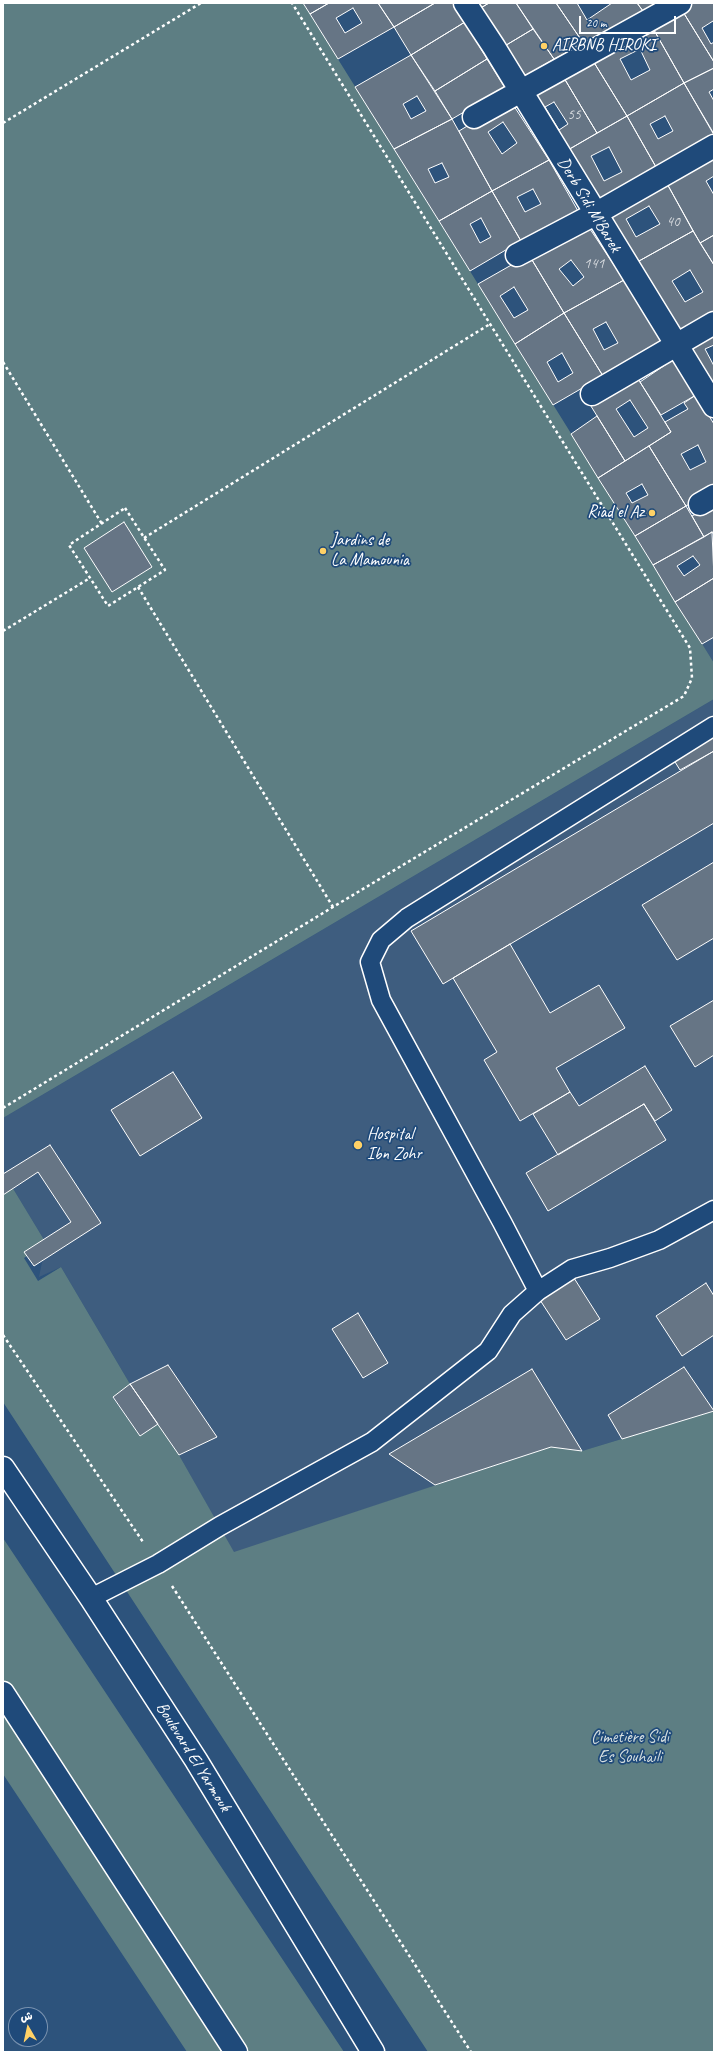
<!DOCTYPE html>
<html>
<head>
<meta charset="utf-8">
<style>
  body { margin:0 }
  #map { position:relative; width:717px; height:2055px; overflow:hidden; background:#2d537c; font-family:Caveat,"Playpen Sans Arabic",sans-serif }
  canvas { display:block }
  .frame { position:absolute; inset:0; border:4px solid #fff; pointer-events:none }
  .north { position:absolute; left:8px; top:2007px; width:40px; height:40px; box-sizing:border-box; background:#1f4a7a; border:1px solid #7992af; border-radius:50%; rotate:351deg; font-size:11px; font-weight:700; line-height:16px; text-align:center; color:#fff }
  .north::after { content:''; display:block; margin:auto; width:14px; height:18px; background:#ffd166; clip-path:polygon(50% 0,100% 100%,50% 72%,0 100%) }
  .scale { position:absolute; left:579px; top:16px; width:97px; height:18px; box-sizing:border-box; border:2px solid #fff; border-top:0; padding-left:5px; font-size:12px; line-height:14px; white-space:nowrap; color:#fff; -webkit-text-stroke:3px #1f4a7a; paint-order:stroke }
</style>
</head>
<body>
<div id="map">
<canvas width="717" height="2055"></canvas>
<div class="frame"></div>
<div class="north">ش</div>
<div class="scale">20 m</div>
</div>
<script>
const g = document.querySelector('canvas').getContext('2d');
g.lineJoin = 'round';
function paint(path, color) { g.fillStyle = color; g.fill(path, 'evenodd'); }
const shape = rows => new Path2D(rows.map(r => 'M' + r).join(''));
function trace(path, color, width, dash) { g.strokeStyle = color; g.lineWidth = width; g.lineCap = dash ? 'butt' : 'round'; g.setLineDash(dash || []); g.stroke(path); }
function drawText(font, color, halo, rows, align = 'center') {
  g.font = font + ' Caveat,sans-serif'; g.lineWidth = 3.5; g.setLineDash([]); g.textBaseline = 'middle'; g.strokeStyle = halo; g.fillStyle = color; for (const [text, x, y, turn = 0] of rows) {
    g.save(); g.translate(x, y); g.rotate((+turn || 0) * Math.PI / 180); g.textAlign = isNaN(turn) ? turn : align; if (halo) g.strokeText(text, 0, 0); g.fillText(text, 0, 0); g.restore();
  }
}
paint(shape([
  [714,637,714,663,702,644],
  [714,699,714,1411,582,1451,551,1447,234,1553,179,1455,130,1384,61,1267,39,1277,46,1243,3,1172,3,1118]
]), '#3e5d7f');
paint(shape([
  [3,3,303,3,714,663,714,699,3,1118],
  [3,1172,46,1243,24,1258,38,1281,61,1267,130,1384,113,1398,140,1436,158,1424,179,1455,234,1552,551,1447,582,1451,714,1411,714,2052,428,2052,3,1402],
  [3,1538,344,2052,187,2052,3,1774]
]), '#5d7e83');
const building = shape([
  [303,3,329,3,310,14,303,3],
  [329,3,378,3,394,27,338,59,310,14,329,3],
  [353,8,362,23,345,33,336,18,353,8],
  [378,3,435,3,394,27,378,3],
  [435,3,453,3,465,22,411,55,394,27,435,3],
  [468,3,489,3,474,12,468,3],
  [489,3,516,3,533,29,498,50,474,12,489,3],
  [516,3,556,3,584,44,554,59,516,3],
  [556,3,577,3,587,20,612,3,637,3,643,11,584,44,556,3],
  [637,3,657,3,643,11,637,3],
  [687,3,714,3,714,23,713,21,702,28,711,44,714,42,714,62,680,7,687,3],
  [680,7,714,62,714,68,684,83,650,23,680,7],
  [465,22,487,59,435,91,411,55,465,22],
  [650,23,684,83,627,116,590,56,650,23],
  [640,49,650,70,631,80,620,59,640,49],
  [533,29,554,59,516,81,498,50,533,29],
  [411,55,452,119,394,149,355,87,411,55],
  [417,96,426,111,411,119,403,104,417,96],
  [590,56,627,116,597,133,561,73,590,56],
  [487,59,505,88,452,119,435,91,487,59],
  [714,68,714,89,709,92,714,101,714,134,684,83,714,68],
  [561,73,597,133,561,154,523,94,561,73],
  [554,102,568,124,559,130,545,107,554,102],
  [684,83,714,135,656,167,627,116,684,83],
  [665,116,673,131,658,139,650,124,665,116],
  [510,100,549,160,492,191,459,131,510,100],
  [503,122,517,143,502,154,488,132,503,122],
  [627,116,656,167,590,204,561,154,627,116],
  [609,147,622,172,604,181,591,156,609,147],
  [452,119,492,191,439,221,394,149,452,119],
  [442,163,449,177,435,183,428,169,442,163],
  [714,152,714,176,706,181,714,195,714,235,700,243,665,180,714,152],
  [549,160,578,211,521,241,492,191,549,160],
  [533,189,541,204,525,212,517,197,533,189],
  [665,180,693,231,630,266,604,215,665,180],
  [649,206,660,224,636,237,626,219,649,206],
  [492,191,521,241,470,271,439,221,492,191],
  [481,218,491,237,480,243,470,224,481,218],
  [586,223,624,280,564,313,529,255,586,223],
  [571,260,584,277,573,286,559,269,571,260],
  [693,231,714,265,714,311,674,333,630,266,693,231],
  [690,270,703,292,685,302,672,281,690,270],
  [714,235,714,265,700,243,714,235],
  [529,255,564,313,515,344,478,284,529,255],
  [514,287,528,310,514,318,500,296,514,287],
  [624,280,661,341,603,376,564,313,624,280],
  [606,322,618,343,604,350,593,329,606,322],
  [564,313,603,376,553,405,515,344,564,313],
  [562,353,573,373,558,382,547,362,562,353],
  [714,329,714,345,705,349,714,366,714,400,682,348,714,329],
  [674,359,696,395,661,415,640,382,674,359],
  [635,374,671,432,625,461,589,403,635,374],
  [630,400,648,428,634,437,616,409,630,400],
  [696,395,714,424,714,490,686,506,649,446,671,432,665,422,688,409,684,403,696,395],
  [698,445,706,462,690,470,681,454,698,445],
  [597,416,625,461,598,478,571,434,597,416],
  [649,446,686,506,635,536,598,478,649,446],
  [642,484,648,495,632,503,626,493,642,484],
  [714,504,714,535,712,532,704,537,692,516,714,504],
  [686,506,704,537,653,565,635,536,686,506],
  [124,522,152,567,112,592,84,548,124,522],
  [712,532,714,578,675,602,653,565,712,532],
  [693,556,700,565,684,576,677,566,693,556],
  [714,578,714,637,702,644,675,602,714,578],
  [714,733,714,751,680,770,672,757,714,733],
  [714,751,714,823,443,984,411,931,714,751],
  [714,862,714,938,677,960,642,905,714,862],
  [510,944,550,1013,599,985,625,1028,556,1068,570,1092,520,1121,484,1060,497,1052,453,978,510,944],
  [714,1000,714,1055,695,1067,670,1026,714,1000],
  [645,1066,672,1110,655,1121,644,1104,558,1155,533,1114,570,1092,579,1106,645,1066],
  [173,1072,202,1118,140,1156,111,1110,173,1072],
  [644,1104,666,1140,548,1211,526,1173,644,1104],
  [50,1145,101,1223,34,1266,24,1252,71,1222,38,1172,3,1195,3,1174,50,1145],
  [574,1278,600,1319,566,1340,540,1300,574,1278],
  [706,1283,714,1296,714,1335,682,1356,656,1316,706,1283],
  [358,1313,388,1363,363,1378,332,1329,358,1313],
  [168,1365,217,1437,179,1455,130,1384,168,1365],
  [684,1367,714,1411,622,1439,608,1415,684,1367],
  [532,1369,582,1451,551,1447,435,1485,389,1454,532,1369],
  [130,1384,158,1424,140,1436,113,1397,130,1384]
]);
paint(building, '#667585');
trace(building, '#fff', 1);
const lane = shape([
  [538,1291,502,1222,381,1000,370,962,381,940,407,918,714,726],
  [91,1598,158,1564,220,1526,372,1442,488,1351,512,1314,538,1291,572,1269,610,1258,659,1240,714,1210]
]);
const street = shape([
  [465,3,494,47,714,406],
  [474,117,680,3],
  [517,255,595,214,714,146],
  [592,394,714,323],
  [700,504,714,496]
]);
const secondary = shape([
  [3,1468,91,1598,196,1760,373,2052],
  [3,1693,236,2052]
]);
trace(lane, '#fff', 21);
trace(street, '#fff', 25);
trace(secondary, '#fff', 25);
trace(shape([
  [3,123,201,3],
  [3,362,102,524],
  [125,508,165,570,108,606,69,545,125,508],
  [144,538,490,324],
  [138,587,333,907],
  [3,631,90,578],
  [3,1108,333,907,684,696,692,678,690,648,292,3],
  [3,1335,143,1542],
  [172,1586,471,2052]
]), '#fff', 2.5, [3, 3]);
trace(lane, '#1f4a7a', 18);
trace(street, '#1f4a7a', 22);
trace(secondary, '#1f4a7a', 22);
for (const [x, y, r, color] of [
  [544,46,4,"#ffd166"],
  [652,513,4,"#ffd166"],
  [323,551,4,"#ffd166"],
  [358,1145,5,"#ffd166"]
]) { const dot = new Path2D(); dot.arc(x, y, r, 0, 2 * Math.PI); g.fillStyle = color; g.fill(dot); trace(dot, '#1f4a7a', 1.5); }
drawText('15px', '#d9dce0', null, [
  ["55",574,115],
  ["40",673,222],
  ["141",594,264]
]);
drawText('17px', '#fff', '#1f4a7a', [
  ["AIRBNB HIROKI",552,46],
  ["Riad el Az",644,513,"right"],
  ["Jardins de",331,541],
  ["La Mamounia",331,561],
  ["Hospital",367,1135],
  ["Ibn Zohr",367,1155]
], 'left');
drawText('17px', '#fff', '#1f4a7a', [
  ["Derb Sidi M'Barek",589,205,59],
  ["Boulevard El Yarmouk",193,1757,58]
]);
drawText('17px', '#d6dfe0', '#1f4a7a', [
  ["Cimetière Sidi",630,1738],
  ["Es Souhaili",630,1758]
]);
</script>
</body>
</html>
